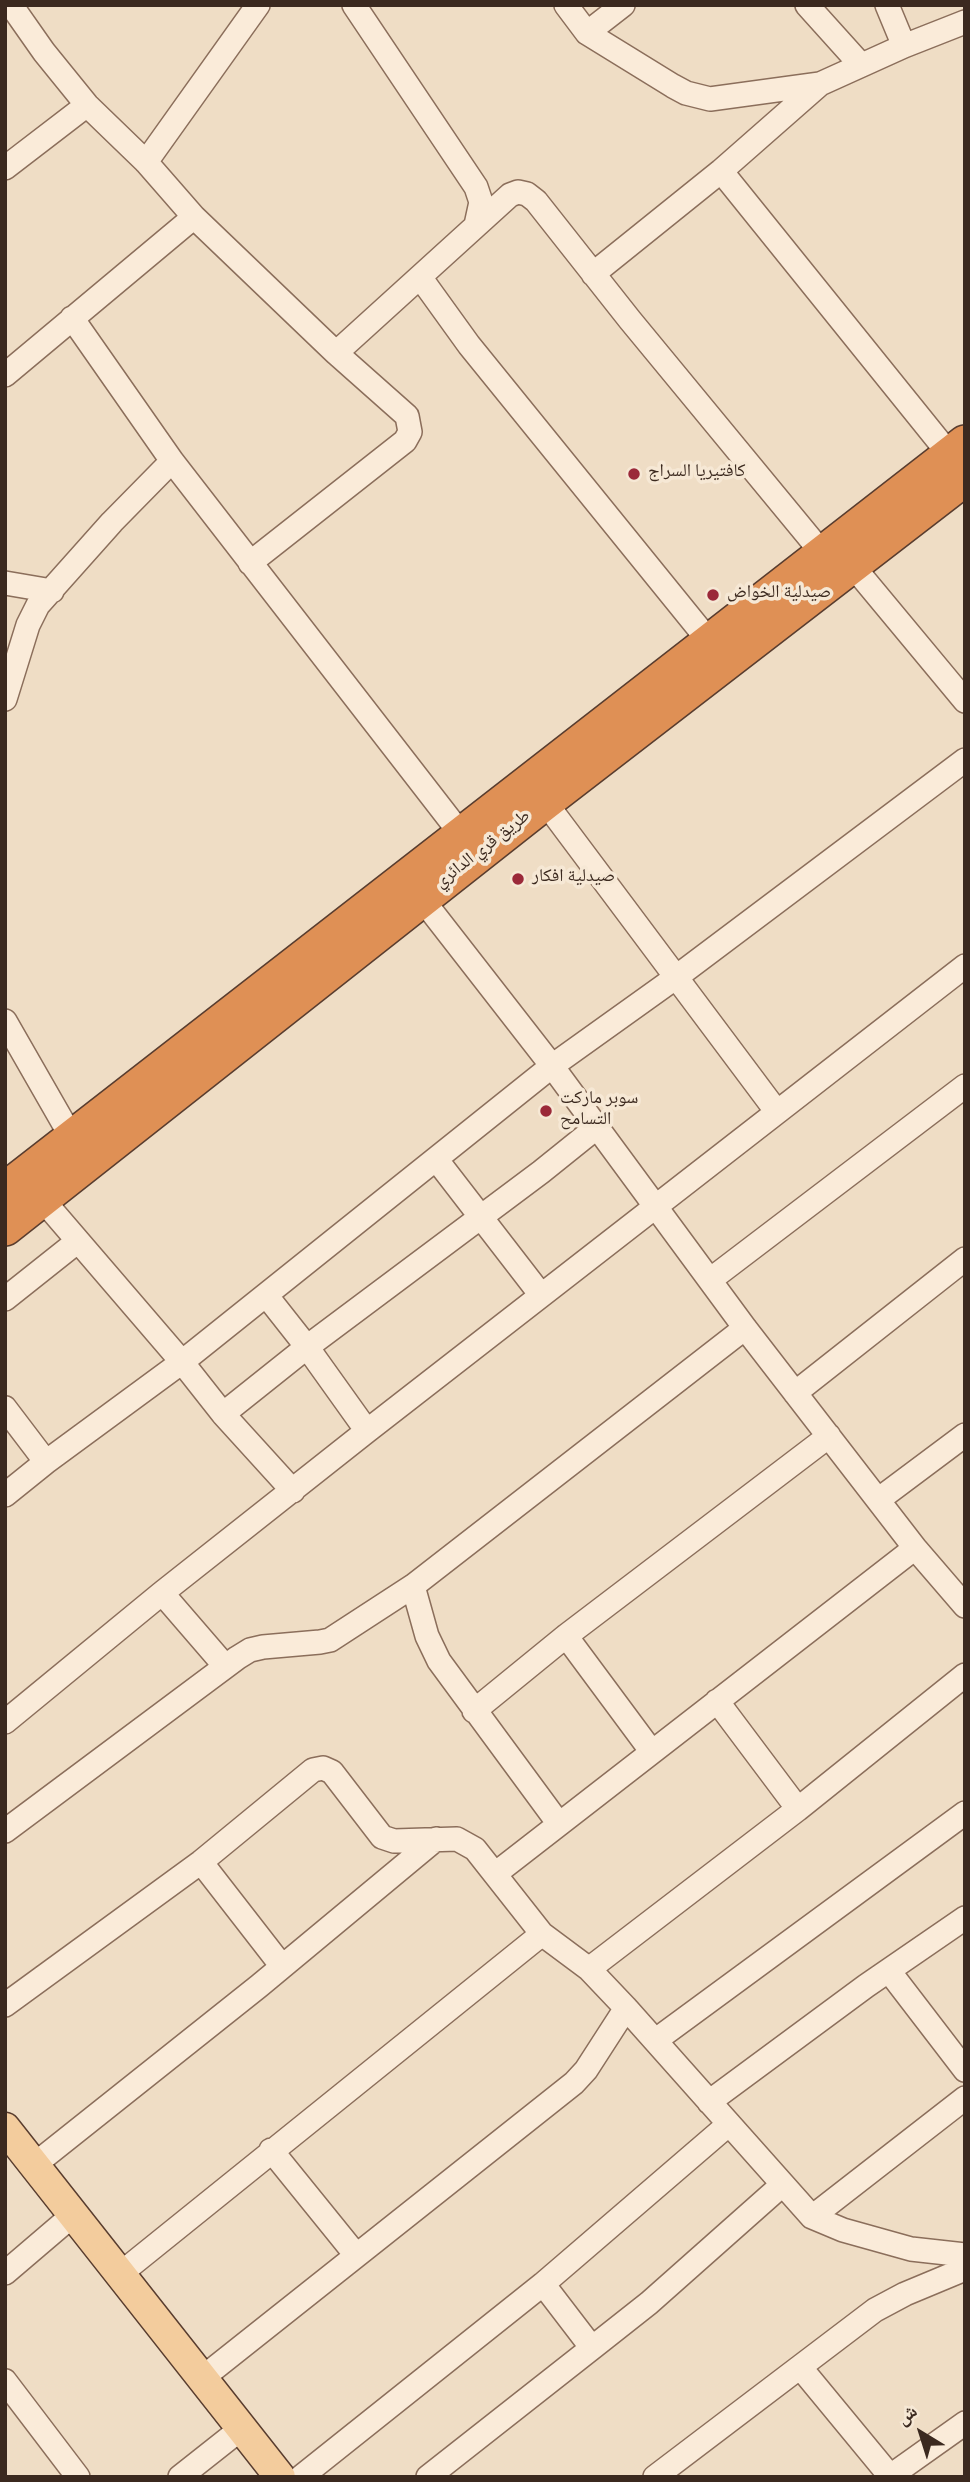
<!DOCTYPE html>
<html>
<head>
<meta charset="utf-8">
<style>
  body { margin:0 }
  #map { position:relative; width:970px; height:2482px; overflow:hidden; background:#efddc5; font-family:Georgia,"Noto Naskh Arabic",serif }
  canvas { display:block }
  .frame { position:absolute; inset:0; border:7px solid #3b291f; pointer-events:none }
  .north { position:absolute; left:886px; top:2398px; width:70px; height:70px; -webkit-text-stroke:5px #f6e8d5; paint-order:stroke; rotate:322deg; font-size:19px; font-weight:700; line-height:28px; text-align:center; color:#3b291f }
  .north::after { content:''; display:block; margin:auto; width:24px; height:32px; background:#3b291f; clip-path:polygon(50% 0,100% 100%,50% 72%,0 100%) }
</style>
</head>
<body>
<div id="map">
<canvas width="970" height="2482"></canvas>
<div class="frame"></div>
<div class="north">ش</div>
</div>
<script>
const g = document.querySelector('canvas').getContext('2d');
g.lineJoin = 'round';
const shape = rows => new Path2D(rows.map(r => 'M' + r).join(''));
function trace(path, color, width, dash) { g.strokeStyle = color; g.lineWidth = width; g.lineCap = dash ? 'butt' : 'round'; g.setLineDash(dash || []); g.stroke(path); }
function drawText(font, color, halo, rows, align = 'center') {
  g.font = font + ' Georgia,"Noto Naskh Arabic",serif'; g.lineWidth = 7; g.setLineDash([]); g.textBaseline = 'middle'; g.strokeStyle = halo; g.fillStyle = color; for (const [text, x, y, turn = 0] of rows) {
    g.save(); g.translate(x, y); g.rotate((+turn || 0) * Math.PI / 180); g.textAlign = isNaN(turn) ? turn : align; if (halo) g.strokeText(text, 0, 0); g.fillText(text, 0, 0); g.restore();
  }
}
const minor = shape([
  [11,5,44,52,87,105,146,162,194,217,336,353,407,416,410,432,405,441,250,563],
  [354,5,476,187,481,202,476,225],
  [566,5,587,33,673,86,686,93,710,99,820,84,904,46,965,22],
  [807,5,861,65],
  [887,5,904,46],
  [587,33,623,5],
  [146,162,258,5],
  [5,168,87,105],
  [721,171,950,455],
  [593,274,721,171,820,84],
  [420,277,469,345,709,641],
  [72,318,172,461,461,834],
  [336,353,510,195,518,192,527,194,536,201,630,320,823,554],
  [5,375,194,217],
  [852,565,965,701],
  [5,583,52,591],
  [5,699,28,625,38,605,112,522,172,461],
  [545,802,777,1112],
  [415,890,552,1066,745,1328,915,1548,965,1606],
  [5,1021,72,1138],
  [436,1159,541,1295],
  [42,1199,182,1362,223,1414,293,1491],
  [710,1280,965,1086],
  [266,1295,307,1347,367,1431],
  [5,1299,78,1241],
  [795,1393,965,1259],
  [5,1408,46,1462],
  [223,1414,307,1347,541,1172,597,1127],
  [5,1495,46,1462,182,1362,552,1066,675,978,965,760],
  [878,1500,965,1435],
  [413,1586,427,1636,439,1661,559,1824],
  [162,1593,225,1666],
  [566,1636,652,1752],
  [717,1701,798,1809],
  [474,1711,566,1636,829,1436],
  [5,1722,162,1593,367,1431,965,966],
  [5,1831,237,1658,250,1650,263,1647,320,1642,330,1640,413,1586,745,1328],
  [201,1862,281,1965],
  [495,1874,915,1548],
  [589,1969,798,1809,965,1675],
  [889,1971,965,2070],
  [5,2005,201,1862,313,1770,323,1768,332,1772,382,1837,394,1841,457,1839,475,1849,542,1934,589,1969,626,2008,812,2217,843,2230,911,2249,965,2255],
  [656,2040,965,1813],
  [709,2102,866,1986,965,1918],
  [271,2150,356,2255],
  [34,2165,259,1986,436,1839],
  [812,2217,965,2098],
  [5,2273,73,2215],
  [120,2274,542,1934],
  [592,2348,649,2303,782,2185],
  [800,2367,890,2476],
  [201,2379,574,2083,586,2070,626,2008],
  [5,2381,78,2477],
  [180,2477,242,2428],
  [301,2477,543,2284,729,2124],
  [428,2477,592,2348,543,2284],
  [655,2477,875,2310,905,2294,965,2269],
  [889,2477,965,2423]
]);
const major = shape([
  [5,2128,280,2477]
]);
const highway = shape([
  [5,1190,965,443],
  [5,1228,545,802,965,478]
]);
trace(minor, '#8b6e5b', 26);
trace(major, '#593d2f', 33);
trace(highway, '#593d2f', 38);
trace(minor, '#faebd9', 23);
trace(major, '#f3cc9d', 30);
trace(highway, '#df9055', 35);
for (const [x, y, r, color] of [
  [634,474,7,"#9b2939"],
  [713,595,7,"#9b2939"],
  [518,879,7,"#9b2939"],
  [546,1111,7,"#9b2939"]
]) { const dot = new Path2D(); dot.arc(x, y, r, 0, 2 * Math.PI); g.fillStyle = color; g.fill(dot); trace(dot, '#f6e8d5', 2.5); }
drawText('18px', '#3b291f', '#f6e8d5', [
  ["كافتيريا السراج",648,474],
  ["صيدلية الخواض",727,595],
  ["صيدلية افكار",532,879],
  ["سوبر ماركت",560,1101],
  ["التسامح",560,1122]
], 'left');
drawText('18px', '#3b291f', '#f6e8d5', [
  ["طريق قري الدائري",484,851,-38]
]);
</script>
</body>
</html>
